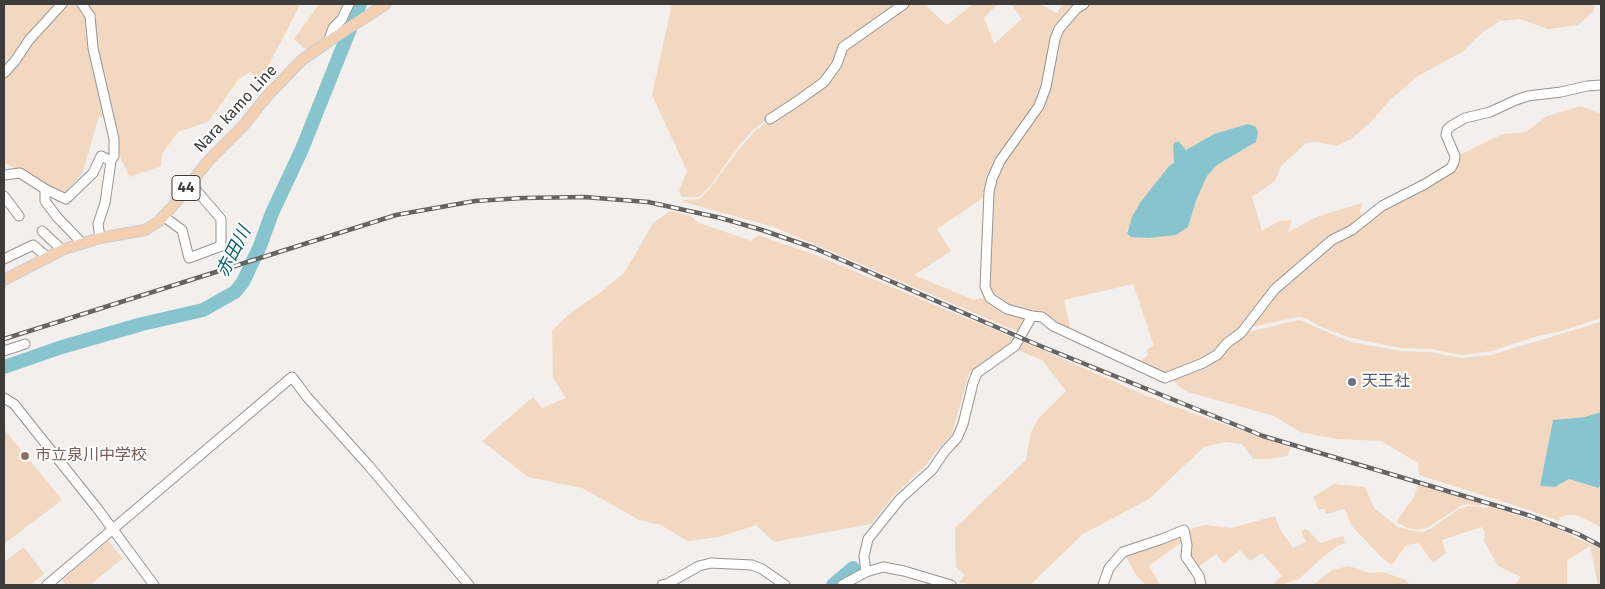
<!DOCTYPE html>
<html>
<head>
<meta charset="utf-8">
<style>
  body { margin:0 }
  #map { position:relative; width:1605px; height:589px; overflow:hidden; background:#f3efec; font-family:"Fira Sans",sans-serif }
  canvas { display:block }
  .frame { position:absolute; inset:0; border:5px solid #3e3c3b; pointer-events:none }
</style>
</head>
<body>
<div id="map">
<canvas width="1605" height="589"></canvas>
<div class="frame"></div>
</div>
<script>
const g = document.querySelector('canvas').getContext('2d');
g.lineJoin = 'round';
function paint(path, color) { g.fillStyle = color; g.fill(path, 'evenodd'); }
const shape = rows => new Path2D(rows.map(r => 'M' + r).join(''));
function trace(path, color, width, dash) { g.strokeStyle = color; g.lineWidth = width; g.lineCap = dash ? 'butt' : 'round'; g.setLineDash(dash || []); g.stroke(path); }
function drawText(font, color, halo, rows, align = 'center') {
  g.font = font + ' "Fira Sans","Noto Sans JP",sans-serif'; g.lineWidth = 4; g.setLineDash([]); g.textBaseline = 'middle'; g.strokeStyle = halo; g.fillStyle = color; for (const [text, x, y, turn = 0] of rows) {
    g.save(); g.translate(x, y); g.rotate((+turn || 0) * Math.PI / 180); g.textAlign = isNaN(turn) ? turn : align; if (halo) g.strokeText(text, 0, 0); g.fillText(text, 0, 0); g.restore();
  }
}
paint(shape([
  [4,4,60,4,4,70],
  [65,4,299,4,300,5,264,74,259,79,250,72,239,79,208,122,178,132,162,154,161,166,130,177,121,159,114,122,99,116,83,172,65,193,42,185,20,170,6,164,4,161,4,79,31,42],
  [319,4,349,4,338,28,306,50,294,39],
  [672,4,899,4,841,46,828,75,754,129,738,147,707,190,698,197,682,197,679,191,687,171,652,95],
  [907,4,928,4,926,6,947,25,973,4,998,4,984,18,994,44,1022,19,1011,4,1040,4,1057,13,1062,4,1073,4,1074,7,1059,23,1037,104,986,196,937,229,951,251,914,275,974,300,986,297,1005,312,1026,319,1019,332,774,227,684,202,683,200,699,199,708,191,740,148,756,130,813,92,843,50],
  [1088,4,1595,4,1593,12,1578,25,1548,29,1520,19,1500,21,1483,32,1462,52,1418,76,1390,100,1369,124,1351,139,1336,146,1316,142,1306,143,1281,166,1275,181,1252,197,1262,231,1279,221,1292,220,1288,232,1319,216,1362,203,1360,211,1362,217,1331,238,1241,330,1215,353,1165,376,1137,363,1148,355,1147,349,1154,346,1133,284,1064,300,1071,332,1014,309,994,296,989,287,993,179,1048,84,1063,25],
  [1258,133,1256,142,1217,165,1207,176,1196,201,1188,227,1176,235,1148,238,1128,236,1127,230,1169,166,1174,163,1173,145,1179,142,1186,150,1214,134],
  [1581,106,1599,113,1601,112,1601,316,1598,319,1562,331,1538,336,1491,351,1461,355,1432,349,1401,348,1351,338,1321,327,1307,319,1299,317,1273,322,1246,329,1277,290,1327,247,1372,216,1449,172,1457,156,1503,134,1526,132,1547,116],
  [670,211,691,216,697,222,751,241,758,235,813,254,1016,339,969,373,952,434,940,447,926,465,895,494,871,524,774,542,756,525,719,537,687,541,661,525,639,520,582,488,528,477,482,441,533,397,542,408,566,398,553,378,552,331,570,313,601,292,625,272,653,223],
  [1299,320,1351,342,1401,351,1431,352,1461,358,1491,355,1601,322,1601,412,1585,417,1553,420,1540,486,1555,487,1569,479,1597,488,1601,485,1601,527,1577,515,1567,515,1561,517,1559,521,1532,511,1447,484,1419,475,1418,463,1381,441,1338,439,1300,432,1274,416,1188,392,1181,388,1171,378,1183,375,1244,333],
  [1022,341,1140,393,1186,411,1291,448,1287,456,1268,459,1253,459,1242,444,1225,442,1204,447,1149,499,1083,534,1030,585,973,585,959,582,965,575,956,567,955,528,1026,460,1031,432,1038,419,1066,391,1042,360,1015,349],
  [4,429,62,500,4,544],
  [1334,484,1365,487,1374,508,1398,527,1412,531,1422,532,1432,528,1459,509,1468,506,1487,508,1489,506,1550,526,1601,549,1601,585,1598,585,1590,546,1567,561,1567,585,1515,585,1521,577,1498,566,1484,541,1485,533,1482,527,1442,540,1446,553,1433,563,1419,543,1406,545,1392,565,1380,556,1351,525,1345,509,1326,514,1324,509,1318,509,1313,497],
  [1418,485,1484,503,1480,506,1468,504,1462,505,1427,528,1417,530,1408,528,1396,522,1414,497],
  [1275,516,1281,531,1293,548,1306,542,1301,531,1306,529,1321,543,1343,536,1345,543,1336,547,1323,557,1299,579,1280,585,1276,585,1274,583,1282,576,1262,553,1250,561,1240,550,1224,564,1216,554,1197,568,1189,559,1189,532,1193,528,1206,525,1231,528],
  [1175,535,1181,536,1183,541,1149,566,1160,585,1146,585,1136,575,1124,553],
  [108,541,123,558,90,585,66,585,62,580],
  [24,547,44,574,30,585,4,585,4,562],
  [1349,566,1369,573,1383,572,1406,580,1410,585,1313,585,1332,570]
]), '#f2d8c0');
paint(shape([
  [1248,124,1256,127,1258,133,1256,142,1217,165,1207,176,1196,201,1188,227,1176,235,1148,238,1131,237,1127,234,1132,217,1140,203,1169,166,1174,163,1173,145,1175,142,1179,142,1186,150,1214,134],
  [1601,412,1601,485,1598,488,1569,479,1555,487,1540,486,1553,420,1585,417]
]), '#88c4ce');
trace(shape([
  [4,367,62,347,142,324,203,310,235,292,243,282,260,246,272,213,302,149,360,4],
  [833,585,853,568]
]), '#88c4ce', 14);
const minor = shape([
  [82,4,90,16,93,48,114,139,114,156,111,161,105,203,98,224,100,238],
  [1084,4,1076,9,1059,29,1055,39,1046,87,1039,106,1000,161,992,179,989,192,985,287,990,298,1007,309,1032,316,1042,317,1053,326,1165,378,1203,363,1217,355,1227,343,1241,333,1275,289,1332,240,1352,230,1382,206,1425,184,1451,168,1454,162,1455,156,1446,135,1447,130,1451,126,1465,118,1490,112,1516,100,1528,96,1561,92,1587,86,1601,85],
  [328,42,333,28,342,19,349,4],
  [4,73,15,61,29,40,62,4],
  [770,119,799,100,824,82,837,64,843,47,904,4],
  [4,175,20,173,45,189,66,199,93,173,101,156,111,161],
  [45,189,45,201,57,217,82,243],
  [4,196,19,216],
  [163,216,182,230,189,258,221,246,221,219,190,183],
  [42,231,62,250],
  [4,259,33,245,48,258],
  [4,351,25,344],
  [4,398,14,404,97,508,154,585],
  [866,572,864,556,868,539,900,499,932,470,945,451,957,438,963,424,973,383,977,373,1015,346,1032,316],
  [47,585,292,377,307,397,369,466,469,585],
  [662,585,667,584,699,566,711,563,752,565,762,569,785,585],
  [842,585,866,572,883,567,904,571,951,585],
  [1103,585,1109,568,1123,552,1162,539,1184,530,1187,545,1186,557,1199,576,1201,585]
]);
const major = shape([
  [4,280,64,249,100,238,145,230,158,222,172,207,209,160,243,126,268,95,302,60,332,39,386,4]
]);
trace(minor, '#979491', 11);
trace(major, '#cdcccc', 12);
trace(minor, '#fff', 9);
trace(major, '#f4d0b2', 10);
const rail = shape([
  [4,339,396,215,475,201,523,198,584,197,648,202,721,218,762,230,814,248,1033,343,1263,436,1531,516,1578,534,1601,546]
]);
trace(rail, '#666463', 4.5);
trace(rail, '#fff', 2.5, [8]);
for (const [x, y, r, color] of [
  [1352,382,5,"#6b7280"],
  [25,456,5,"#8d6e63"]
]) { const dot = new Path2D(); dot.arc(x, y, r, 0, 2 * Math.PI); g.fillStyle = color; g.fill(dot); trace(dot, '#fff', 2); }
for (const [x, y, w] of [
  [186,188,28]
]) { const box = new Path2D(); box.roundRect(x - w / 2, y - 12.5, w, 25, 4); g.fillStyle = '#fff'; g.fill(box); trace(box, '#3e3c3b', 1); }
drawText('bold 15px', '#3e3c3b', null, [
  ["44",186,188]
]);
drawText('16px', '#3e3c3b', '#fff', [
  ["Nara kamo Line",236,109,-47]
]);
drawText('16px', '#5b616d', '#fff', [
  ["天王社",1362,382]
], 'left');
drawText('16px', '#785e54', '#fff', [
  ["市立泉川中学校",35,456]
], 'left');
drawText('italic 18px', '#095f6b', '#fff', [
  ["赤田川",234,252,-63]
]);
</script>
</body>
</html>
